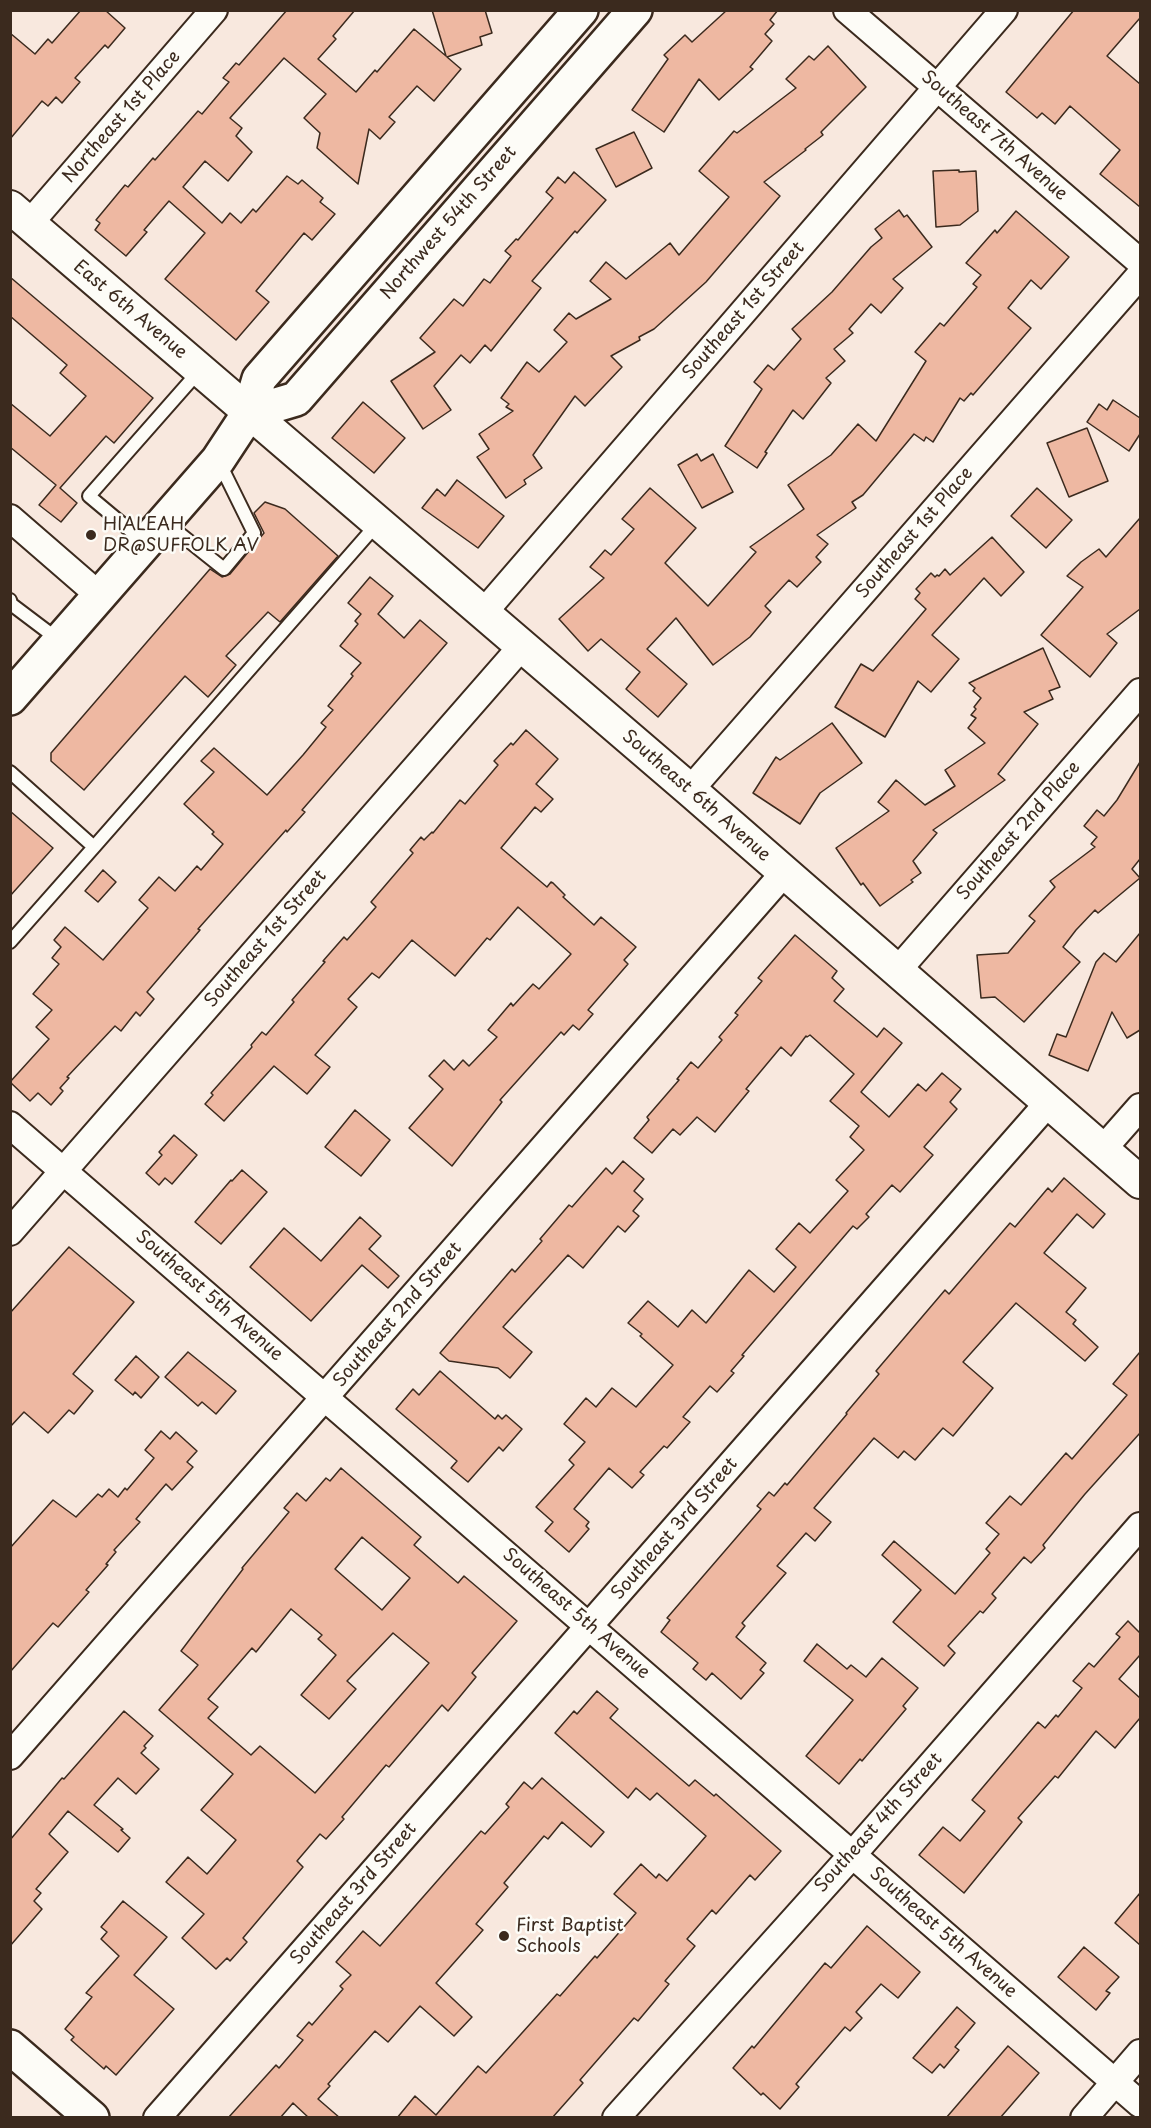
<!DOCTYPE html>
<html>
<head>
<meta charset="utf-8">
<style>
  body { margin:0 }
  #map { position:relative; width:1151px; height:2128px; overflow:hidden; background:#f8e8de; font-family:"Playpen Sans",sans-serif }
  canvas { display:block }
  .frame { position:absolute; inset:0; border:12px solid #3b2a1e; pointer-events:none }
</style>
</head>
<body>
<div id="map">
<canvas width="1151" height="2128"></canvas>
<div class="frame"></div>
</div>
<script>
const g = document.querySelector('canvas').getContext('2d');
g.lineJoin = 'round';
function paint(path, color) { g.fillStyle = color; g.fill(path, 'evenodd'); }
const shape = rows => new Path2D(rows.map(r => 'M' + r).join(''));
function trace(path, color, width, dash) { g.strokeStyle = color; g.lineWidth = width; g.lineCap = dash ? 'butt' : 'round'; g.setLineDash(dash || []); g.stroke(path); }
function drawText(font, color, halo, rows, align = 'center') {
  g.font = font + ' "Playpen Sans",sans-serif'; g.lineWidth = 5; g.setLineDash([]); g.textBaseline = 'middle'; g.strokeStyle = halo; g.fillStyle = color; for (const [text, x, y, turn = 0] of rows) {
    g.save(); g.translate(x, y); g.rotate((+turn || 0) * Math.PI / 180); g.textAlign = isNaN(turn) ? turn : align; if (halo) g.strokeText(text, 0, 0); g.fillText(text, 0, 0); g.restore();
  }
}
const building = shape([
  [81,10,105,10,125,28,108,48,105,45,75,78,80,82,62,103,56,97,48,106,42,101,10,139,10,33,35,54,48,39,52,43,81,10],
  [287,10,355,10,333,36,336,39,318,59,356,92,375,70,377,72,414,29,446,56,432,10,485,10,492,33,480,37,482,45,447,57,461,69,434,101,417,86,389,117,395,122,380,139,369,129,358,184,317,148,320,133,304,118,326,94,284,58,230,118,242,128,236,136,252,152,228,181,205,161,183,187,222,223,230,213,241,223,253,209,256,212,287,176,298,184,302,180,323,198,320,202,335,214,312,240,304,233,256,291,269,302,236,340,165,279,205,233,169,201,144,230,147,232,126,256,95,230,100,223,96,220,125,185,128,187,153,158,155,160,198,111,202,114,229,82,223,78,236,63,239,65,287,10],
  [727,10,778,10,770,20,774,24,765,34,772,41,750,67,753,69,719,100,699,79,664,132,632,110,668,59,664,55,685,35,692,42,727,10],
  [1074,10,1140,10,1140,18,1107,56,1140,84,1140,207,1100,174,1120,150,1070,106,1055,124,1042,113,1037,118,1006,92,1074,10],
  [828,46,866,87,821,132,823,135,805,149,806,150,764,182,780,196,706,282,654,329,639,337,640,340,611,356,622,367,585,406,575,396,533,455,542,468,524,480,526,484,506,498,477,457,489,449,479,434,513,411,506,407,509,404,501,398,527,362,539,372,567,342,554,330,569,313,576,319,611,299,590,281,606,262,626,279,670,243,679,255,729,197,699,171,734,131,737,133,796,88,786,79,809,56,814,60,828,46],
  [634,132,652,168,616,187,596,149,634,132],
  [959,170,959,172,976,171,978,211,960,225,936,227,933,171,959,170],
  [574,172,606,200,577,233,575,231,532,281,541,288,491,351,485,345,470,363,461,355,434,386,451,410,423,429,391,381,435,352,420,338,454,299,463,306,484,279,490,283,511,256,505,251,516,239,518,240,553,198,546,192,558,177,565,183,574,172],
  [899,210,904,217,907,215,932,247,893,279,903,288,881,313,871,304,849,329,853,333,834,349,845,361,826,378,831,383,803,419,793,410,765,452,767,453,757,468,725,446,762,389,754,382,768,365,774,370,801,339,792,329,832,292,871,247,882,238,875,229,899,210],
  [1016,211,1069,257,1041,289,1031,280,1008,308,1031,328,973,395,971,393,964,401,960,398,933,442,926,437,924,441,914,434,863,495,852,502,856,508,817,535,828,544,816,557,821,562,797,587,789,580,765,606,771,612,750,637,713,665,676,618,647,649,687,684,658,717,626,689,640,672,601,639,588,651,559,619,604,578,590,567,605,550,611,555,634,529,622,519,650,488,696,528,665,563,708,606,756,552,750,547,804,509,788,485,831,455,858,424,876,441,926,361,915,352,940,323,944,326,977,287,973,284,981,275,966,263,995,230,997,233,1016,211],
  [10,277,153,398,114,443,106,436,60,488,77,503,61,522,39,505,56,485,10,447,10,403,50,436,86,396,60,373,67,365,10,316,10,277],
  [1113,400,1140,418,1140,434,1129,451,1087,422,1099,404,1107,410,1113,400],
  [363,402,405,438,374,473,332,438,363,402],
  [1087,428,1108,481,1069,497,1047,443,1087,428],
  [697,454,701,461,713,454,733,492,702,508,678,465,697,454],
  [457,480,504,516,478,548,422,508,437,489,445,496,457,480],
  [1037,488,1072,520,1046,548,1011,516,1037,488],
  [265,502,285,509,338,556,280,622,268,612,226,656,236,665,208,697,185,676,84,790,51,761,51,753,210,569,222,577,230,574,264,533,254,513,265,502],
  [1140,518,1140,609,1107,634,1117,643,1090,677,1041,635,1083,587,1067,576,1081,562,1099,549,1106,557,1140,518],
  [992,537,1024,572,1001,596,984,578,932,635,959,659,931,692,918,681,885,737,835,707,861,664,873,671,926,609,915,599,920,593,916,589,931,573,935,577,937,575,939,576,945,569,950,575,992,537],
  [370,577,393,596,378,614,404,638,420,620,447,643,302,810,305,812,287,832,286,830,198,929,200,930,147,992,154,999,140,1016,136,1012,121,1031,115,1026,67,1077,69,1078,60,1088,63,1091,51,1105,38,1093,30,1101,10,1082,49,1039,36,1027,52,1010,33,994,59,964,52,958,61,947,54,940,65,927,103,960,148,908,139,900,159,877,175,891,197,866,201,870,223,844,212,834,214,832,184,804,214,772,201,761,214,748,267,795,303,755,326,727,321,723,333,710,328,706,353,676,351,674,361,663,340,646,358,624,355,621,361,614,348,603,370,577],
  [1043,648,1060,687,1049,691,1053,699,1024,712,1038,724,998,774,1005,780,933,830,937,833,913,861,921,873,911,880,913,882,880,906,863,883,861,885,836,848,889,811,878,802,896,780,925,805,955,786,945,770,985,743,968,728,976,718,971,715,976,709,974,707,981,698,973,691,975,688,969,683,1043,648],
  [832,723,862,763,820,793,800,824,753,793,776,757,780,760,832,723],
  [526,730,558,759,536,784,553,799,541,812,535,807,501,848,547,887,551,882,553,883,565,895,563,897,594,925,601,917,636,947,624,960,628,964,588,1010,593,1014,579,1030,573,1025,564,1035,561,1032,500,1100,502,1102,452,1166,409,1128,443,1089,429,1076,444,1060,454,1070,463,1060,469,1066,497,1037,488,1030,511,1003,513,1006,533,984,539,989,571,954,518,907,490,940,487,938,455,976,412,940,379,978,372,973,348,999,357,1007,315,1055,330,1067,307,1094,274,1066,224,1121,205,1104,213,1095,211,1093,252,1047,251,1045,262,1032,266,1035,294,1002,292,1000,325,962,323,961,344,937,347,940,376,907,371,902,413,853,410,850,421,837,424,840,432,832,433,833,460,800,465,804,498,765,494,761,511,743,513,745,526,730],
  [1140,762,1140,859,1132,869,1140,878,1098,913,1095,910,1076,930,1063,947,1080,962,1024,1022,995,997,981,998,977,955,1008,953,1035,921,1029,916,1055,887,1050,881,1095,847,1091,844,1097,837,1084,826,1097,810,1104,816,1117,800,1140,762],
  [10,811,53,848,10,896,10,811],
  [103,870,116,882,98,902,85,891,103,870],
  [1140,933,1140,1030,1127,1038,1112,1012,1088,1071,1049,1055,1057,1034,1066,1037,1096,962,1104,953,1116,962,1140,933],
  [795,935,837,971,832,978,844,989,834,1001,877,1037,884,1028,902,1043,861,1092,889,1117,918,1084,926,1091,942,1073,961,1089,950,1102,957,1109,924,1147,933,1155,900,1192,892,1185,866,1214,869,1217,857,1229,853,1226,742,1355,744,1356,731,1371,734,1373,717,1392,710,1386,683,1417,690,1422,667,1448,664,1446,640,1472,644,1475,632,1488,609,1468,574,1509,589,1522,586,1526,589,1529,569,1552,545,1531,553,1522,536,1507,574,1465,569,1460,585,1442,564,1424,586,1398,596,1407,612,1388,636,1407,673,1365,640,1336,642,1334,628,1323,648,1301,678,1327,692,1310,706,1323,749,1270,774,1292,796,1267,776,1249,799,1223,810,1233,848,1191,836,1180,864,1150,850,1137,859,1126,830,1101,854,1074,810,1035,807,1037,806,1036,791,1056,781,1047,746,1089,749,1091,715,1132,697,1117,680,1135,673,1129,652,1153,634,1138,649,1120,647,1117,679,1080,677,1079,691,1062,698,1068,722,1040,719,1037,738,1015,735,1013,762,981,758,978,795,935],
  [355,1110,390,1140,361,1176,325,1147,355,1110],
  [174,1135,197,1155,172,1184,165,1178,159,1185,146,1173,162,1155,159,1152,174,1135],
  [623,1161,644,1179,634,1191,643,1199,633,1211,639,1216,625,1232,618,1226,583,1268,568,1255,503,1327,532,1352,510,1378,498,1368,449,1361,440,1353,512,1269,515,1272,542,1241,540,1239,569,1205,572,1207,606,1168,612,1174,623,1161],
  [242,1170,267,1192,221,1244,195,1222,231,1180,232,1181,242,1170],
  [1064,1178,1105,1214,1093,1228,1077,1214,1044,1253,1086,1288,1066,1312,1076,1320,1073,1324,1098,1347,1085,1361,1016,1303,963,1362,993,1388,953,1436,943,1428,915,1460,904,1451,898,1458,874,1438,814,1508,831,1522,815,1541,806,1533,777,1566,786,1573,742,1623,745,1626,736,1637,766,1663,760,1670,764,1673,741,1699,712,1673,706,1680,693,1669,698,1663,661,1632,670,1620,667,1618,761,1509,757,1506,769,1492,774,1496,785,1483,787,1485,847,1414,846,1413,879,1374,876,1371,945,1290,949,1294,1010,1223,1015,1227,1048,1188,1052,1192,1064,1178],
  [360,1217,381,1236,369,1249,399,1276,388,1288,362,1265,311,1321,250,1267,284,1228,321,1261,360,1217],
  [69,1247,134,1302,73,1374,93,1391,74,1414,69,1410,48,1433,24,1412,10,1427,10,1313,69,1247],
  [188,1352,236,1391,216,1414,202,1402,198,1406,165,1377,188,1352],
  [1140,1352,1140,1433,1085,1494,1043,1545,1045,1548,1031,1563,1024,1557,992,1594,996,1598,983,1613,980,1611,948,1646,955,1653,944,1666,893,1622,921,1590,882,1555,894,1541,955,1594,990,1553,986,1549,999,1534,986,1523,1010,1496,1021,1505,1066,1453,1072,1459,1127,1395,1113,1384,1140,1352],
  [136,1356,159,1377,141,1398,135,1392,133,1395,115,1380,136,1356],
  [440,1371,495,1419,498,1415,502,1419,506,1415,522,1429,503,1451,499,1447,468,1482,451,1468,457,1461,396,1409,413,1389,419,1395,440,1371],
  [161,1431,170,1439,176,1432,197,1451,187,1462,193,1467,172,1490,166,1484,136,1519,140,1522,114,1550,116,1552,106,1564,108,1565,86,1590,89,1592,58,1627,53,1623,10,1672,10,1548,53,1500,76,1517,98,1494,102,1497,109,1489,118,1497,125,1488,127,1490,154,1458,145,1450,161,1431],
  [341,1468,421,1537,414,1545,458,1583,464,1576,517,1621,472,1673,476,1677,448,1711,442,1705,389,1767,386,1765,342,1817,344,1819,326,1839,320,1834,297,1861,303,1867,243,1938,247,1942,230,1961,227,1958,216,1969,182,1938,204,1914,166,1882,188,1857,207,1874,236,1840,201,1810,233,1774,159,1710,198,1665,181,1651,243,1569,242,1568,289,1512,284,1508,297,1493,306,1501,326,1478,330,1481,341,1468],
  [362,1537,410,1578,382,1610,335,1569,362,1537],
  [291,1609,322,1635,318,1639,336,1655,301,1695,329,1719,356,1689,347,1681,393,1633,429,1663,315,1793,260,1746,251,1755,208,1718,218,1707,208,1699,252,1648,256,1652,291,1609],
  [1128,1621,1140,1633,1140,1655,1119,1679,1140,1698,1140,1718,1115,1748,1096,1731,1058,1778,1055,1776,1018,1818,1022,1822,964,1893,919,1855,943,1827,960,1841,985,1811,972,1800,1038,1722,1045,1728,1056,1715,1058,1717,1082,1688,1073,1681,1089,1663,1094,1667,1120,1637,1116,1634,1128,1621],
  [817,1644,847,1669,851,1665,866,1677,882,1658,918,1688,903,1706,906,1709,862,1761,860,1759,839,1784,806,1756,853,1700,804,1661,817,1644],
  [597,1691,618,1709,610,1718,689,1786,695,1780,714,1796,716,1794,781,1851,755,1880,750,1875,716,1914,712,1910,687,1939,695,1946,665,1981,669,1984,638,2021,634,2018,580,2080,583,2083,552,2118,397,2118,415,2096,436,2115,478,2066,486,2073,557,1994,560,1996,595,1956,597,1958,636,1913,614,1894,641,1864,656,1878,659,1874,667,1881,706,1836,657,1793,650,1800,636,1788,628,1798,555,1733,574,1711,577,1714,597,1691],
  [124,1711,153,1736,144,1746,146,1748,141,1753,159,1769,136,1794,118,1778,94,1805,123,1829,121,1830,130,1838,118,1852,68,1811,49,1834,68,1852,36,1889,41,1893,34,1901,42,1909,10,1946,10,1840,62,1778,64,1779,124,1711],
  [542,1778,604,1832,591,1847,562,1822,548,1839,544,1836,504,1883,508,1887,476,1924,483,1930,436,1983,472,2017,454,2036,420,2006,388,2042,375,2031,328,2084,330,2086,318,2099,340,2118,309,2118,293,2103,280,2118,228,2118,276,2065,279,2068,303,2040,297,2036,309,2022,312,2025,343,1989,340,1986,351,1975,336,1962,363,1931,380,1946,481,1831,485,1834,509,1807,506,1804,524,1782,532,1789,542,1778],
  [1140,1893,1140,1945,1115,1923,1140,1893],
  [123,1901,167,1937,134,1975,174,2009,116,2075,106,2066,104,2069,71,2040,74,2037,65,2029,92,1997,86,1993,119,1956,101,1939,107,1932,101,1927,123,1901],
  [867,1926,920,1972,898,1998,881,1984,856,2012,862,2018,850,2031,845,2027,796,2084,799,2087,780,2109,763,2093,761,2095,733,2068,752,2046,754,2048,825,1963,831,1968,867,1926],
  [1084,1947,1119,1977,1106,1991,1110,1993,1096,2010,1058,1977,1084,1947],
  [957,2007,975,2023,955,2047,959,2050,944,2068,940,2064,932,2073,913,2058,957,2007],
  [1008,2046,1039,2073,1000,2118,946,2118,1008,2046]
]);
paint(building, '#eeb8a2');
trace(building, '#3b2a1e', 1.5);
const service = shape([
  [165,522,224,569,254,533,219,462],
  [144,542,89,496,200,370],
  [10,600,11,604,60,641],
  [10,772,94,847,377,524],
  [10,942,94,847]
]);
const minor = shape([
  [847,10,1140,262],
  [29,224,214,10],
  [10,518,100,596],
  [484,612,1004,10],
  [690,790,1140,275],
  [897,971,1140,692],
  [10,1125,1140,2104],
  [1103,1149,1140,1107],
  [10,1232,522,646],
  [10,1756,784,873],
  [157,2118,1049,1102],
  [616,2118,853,1854,1140,1526],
  [1084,2118,1140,2053]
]);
const tertiary = shape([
  [10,207,690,790,1140,1182]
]);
const secondary = shape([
  [249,413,296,399,635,10],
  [10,698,218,460,249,413,259,379,581,10],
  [10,2047,92,2118]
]);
trace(service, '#3b2a1e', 16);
trace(minor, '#3b2a1e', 30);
trace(tertiary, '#3b2a1e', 36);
trace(secondary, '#3b2a1e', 38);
trace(service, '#fdfcf7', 12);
trace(minor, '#fdfcf7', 26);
trace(tertiary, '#fdfcf7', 32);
trace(secondary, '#fdfcf7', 33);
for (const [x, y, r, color] of [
  [91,535,6,"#3b2a1e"],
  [504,1936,6,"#3b2a1e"]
]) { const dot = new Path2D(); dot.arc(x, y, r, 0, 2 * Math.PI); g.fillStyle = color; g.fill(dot); trace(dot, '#fdfcf7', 2); }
drawText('18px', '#3b2a1e', '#fdfcf7', [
  ["Northeast 1st Place",122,117,-49],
  ["Southeast 7th Avenue",994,136,41],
  ["Northwest 54th Street",449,223,-49],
  ["East 6th Avenue",130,310,40],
  ["Southeast 1st Street",744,311,-49],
  ["Southeast 1st Place",915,533,-49],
  ["Southeast 6th Avenue",696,796,41],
  ["Southeast 2nd Place",1019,831,-49],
  ["Southeast 1st Street",266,939,-49],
  ["Southeast 5th Avenue",209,1296,41],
  ["Southeast 2nd Street",398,1315,-49],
  ["Southeast 3rd Street",675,1529,-49],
  ["Southeast 5th Avenue",576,1614,41],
  ["Southeast 4th Street",879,1823,-48],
  ["Southeast 3rd Street",354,1894,-49],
  ["Southeast 5th Avenue",943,1933,41]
]);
drawText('18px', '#3b2a1e', '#fdfcf7', [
  ["HIALEAH",103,525],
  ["DR@SUFFOLK AV",103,546],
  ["First Baptist",516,1926],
  ["Schools",516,1947]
], 'left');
</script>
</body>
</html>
